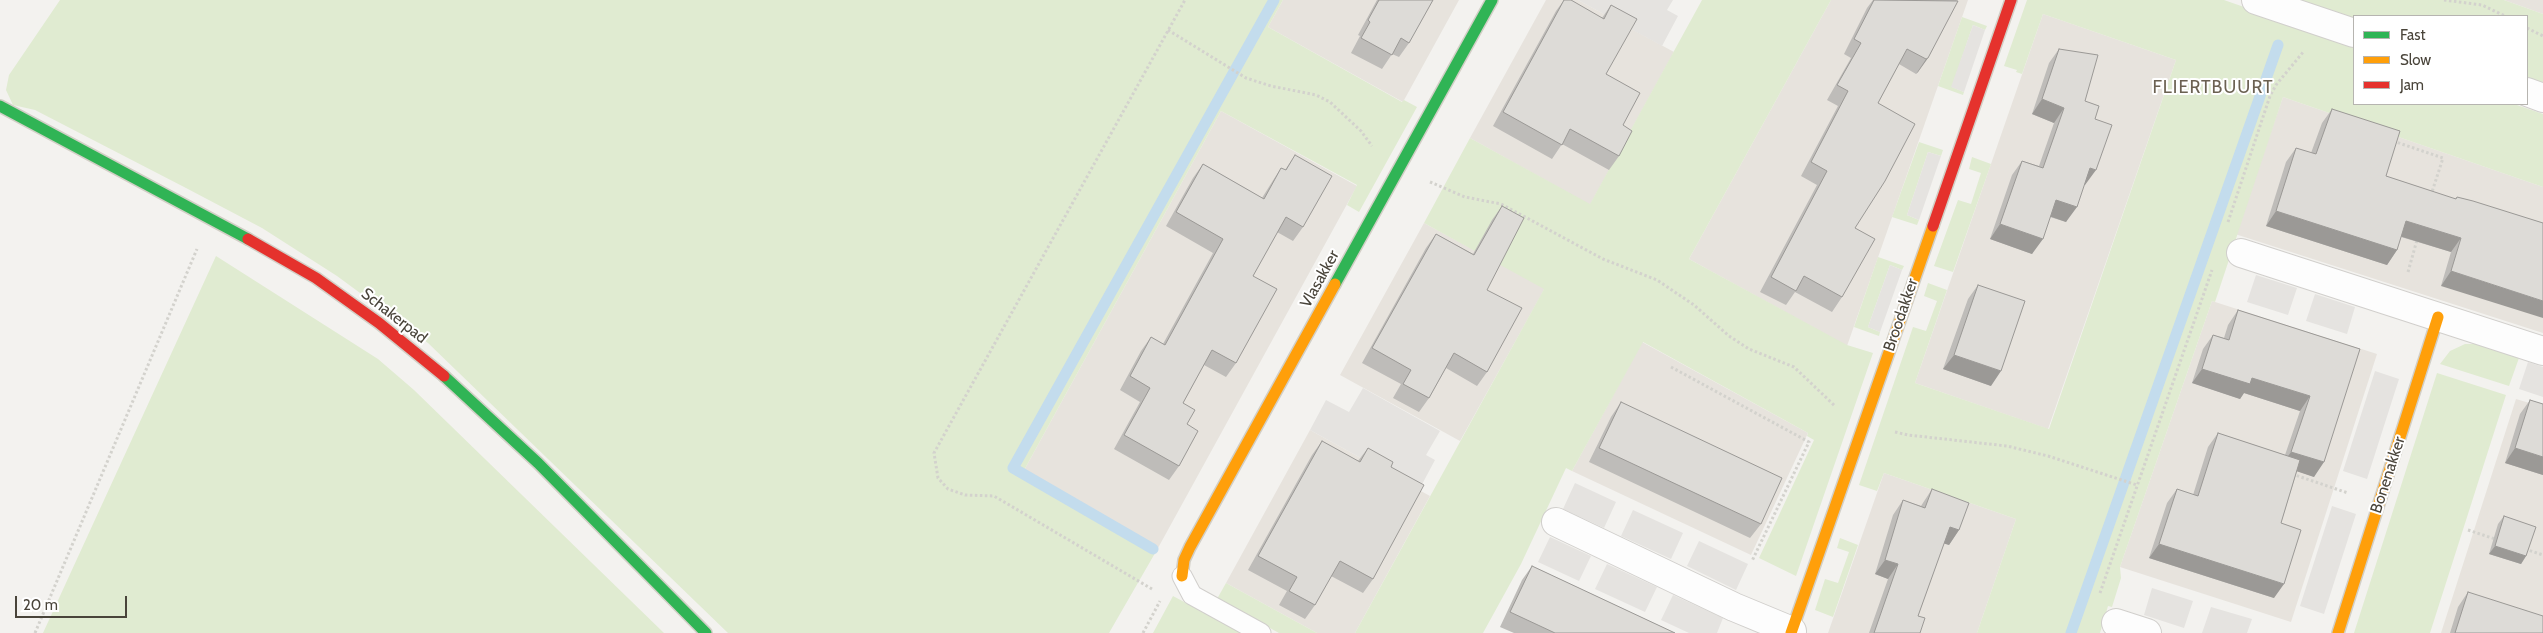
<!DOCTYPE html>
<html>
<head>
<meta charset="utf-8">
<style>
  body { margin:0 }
  #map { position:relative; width:2543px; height:633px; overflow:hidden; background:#f3f2ef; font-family:Cabin,sans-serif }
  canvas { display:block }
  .legend { position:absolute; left:2353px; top:15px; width:175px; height:90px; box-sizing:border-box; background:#fff; border:1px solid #b6b4b0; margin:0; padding:6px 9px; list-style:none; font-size:15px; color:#49443a }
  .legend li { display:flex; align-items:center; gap:10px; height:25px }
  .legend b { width:25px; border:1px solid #b6b4b0 }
  .scale { position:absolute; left:15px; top:596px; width:112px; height:22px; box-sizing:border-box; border:2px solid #49443a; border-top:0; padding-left:6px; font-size:15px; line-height:18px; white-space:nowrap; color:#49443a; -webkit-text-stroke:4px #fff; paint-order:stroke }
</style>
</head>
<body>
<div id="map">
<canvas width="2543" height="633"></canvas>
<ul class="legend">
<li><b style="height:6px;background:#30b455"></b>Fast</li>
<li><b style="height:6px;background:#ff9f0a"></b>Slow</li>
<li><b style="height:6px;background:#e5322d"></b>Jam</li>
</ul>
<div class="scale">20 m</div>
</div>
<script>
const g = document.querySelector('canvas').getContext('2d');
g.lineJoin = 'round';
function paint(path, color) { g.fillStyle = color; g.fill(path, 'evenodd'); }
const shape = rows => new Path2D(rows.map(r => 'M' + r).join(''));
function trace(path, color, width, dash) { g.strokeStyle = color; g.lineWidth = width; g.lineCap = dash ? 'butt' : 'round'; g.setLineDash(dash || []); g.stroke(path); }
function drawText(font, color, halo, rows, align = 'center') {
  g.font = font + ' Cabin,sans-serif'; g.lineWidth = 4; g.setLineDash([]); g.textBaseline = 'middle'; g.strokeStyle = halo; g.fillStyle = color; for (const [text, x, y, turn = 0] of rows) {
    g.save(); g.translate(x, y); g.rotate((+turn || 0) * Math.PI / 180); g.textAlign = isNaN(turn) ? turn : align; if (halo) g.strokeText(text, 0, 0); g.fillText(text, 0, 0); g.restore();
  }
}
paint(shape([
  [1283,0,1459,0,1403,102,1268,27],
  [1546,0,1578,0,1674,52,1590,205,1470,138],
  [1831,0,1968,0,1847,346,1689,259],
  [2504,0,2543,0,2543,14],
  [2043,14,2176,60,2048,429,1915,383],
  [2283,97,2543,187,2543,333,2235,234],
  [1221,111,1357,186,1158,548,1022,474],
  [1424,223,1545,288,1460,441,1340,375],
  [2212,301,2377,354,2291,622,2120,567],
  [1642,342,1808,433,1751,555,1572,471],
  [2516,399,2543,407,2543,633,2441,633],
  [1310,430,1430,496,1355,633,1317,633,1226,583],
  [1884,473,2016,519,1977,633,1828,633]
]), '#e7e3dd');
paint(shape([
  [60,0,1283,0,1268,27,1402,102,1404,100,1417,107,1359,212,1347,205,1357,185,1221,111,1022,474,1158,548,1109,633,728,633,428,343,337,276,262,228,186,188,35,110,13,105,6,90,9,75],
  [1702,0,1831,0,1689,259,1847,345,1873,353,1796,576,1759,558,1814,440,1807,436,1808,433,1643,342,1572,471,1566,468,1521,564,1483,633,1355,633,1544,289,1424,223,1470,138,1590,204],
  [2027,0,2224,0,2264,14,2275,21,2354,48,2354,104,2514,104,2543,114,2543,187,2283,97,2215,302,2212,301,2120,567,2121,578,2112,607,2108,606,2100,633,1977,633,2016,519,1884,473,1877,491,1859,485,1913,327,1926,331,1937,301,1924,296,1928,283,1947,290,1915,383,2049,429,2176,60,2043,14,2022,74,2016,72,2017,70,2004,66],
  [2300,0,2504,0,2543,14,2543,84,2527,78,2527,16,2354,16,2354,19],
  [1962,17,1987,26,1985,30,1973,25,1952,87,1964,92,1963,95,1938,86],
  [1919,142,1943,150,1941,156,1928,152,1907,215,1919,220,1917,225,1892,217],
  [1972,157,1991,164,1953,272,1934,266,1958,200,1971,204,1981,173,1969,169],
  [216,256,378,359,414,390,664,633,43,633],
  [1878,257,1904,266,1902,270,1890,265,1868,327,1880,332,1879,336,1854,327],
  [2465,344,2477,344,2519,358,2509,386,2440,364,2450,351],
  [2437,373,2506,395,2430,633,2354,633],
  [1840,538,1858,545,1833,617,1815,610,1825,579,1838,583,1849,552,1837,548],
  [1226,583,1317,633,1279,633,1217,599],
  [1173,596,1242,633,1153,633]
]), '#e0ebd1');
paint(shape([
  [1578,0,1673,0,1667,10,1678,16,1662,46],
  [1973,25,1985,30,1964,92,1951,87],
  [1928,152,1941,156,1919,220,1907,215],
  [1890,265,1902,270,1880,332,1868,327],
  [2256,275,2297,288,2288,315,2247,302],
  [2315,294,2355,307,2347,334,2306,321],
  [2528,362,2543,367,2543,397,2519,389],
  [2375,371,2399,379,2367,479,2343,471],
  [1363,388,1440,431,1426,455,1435,460,1419,490,1310,430,1326,400,1349,412],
  [1575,483,1616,502,1604,528,1563,509],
  [2332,506,2356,514,2324,614,2300,606],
  [1633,510,1683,533,1671,559,1621,536],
  [1550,537,1591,556,1579,581,1538,562],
  [1699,541,1748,564,1736,590,1687,566],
  [1607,564,1657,587,1645,612,1595,589],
  [2152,588,2193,601,2184,628,2144,615],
  [1673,595,1723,618,1717,633,1689,633,1661,620],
  [2211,607,2252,619,2247,633,2202,633]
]), '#e5e3e0');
trace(shape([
  [1153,549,1013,468,1274,0],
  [2071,633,2278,45]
]), '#c3dced', 11);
const lane = shape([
  [1182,576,1192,595,1261,633]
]);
const street = shape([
  [2256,0,2354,33],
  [2527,92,2543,98],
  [2241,253,2543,351],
  [1556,522,1734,607,1792,631],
  [2116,623,2147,633]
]);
const fast = shape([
  [0,106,248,239],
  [1335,284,1492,0],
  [444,376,538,463,706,633]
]);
const slow = shape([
  [1182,576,1184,560,1190,547,1335,284],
  [1791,633,1933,226],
  [2338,633,2438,317]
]);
const jam = shape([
  [1933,226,2011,0],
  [248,239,316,278,379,323,444,376]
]);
trace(lane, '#d1cfcc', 21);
trace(street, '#d1cfcc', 30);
trace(fast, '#d2cfc6', 14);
trace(slow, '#d2cfc6', 14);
trace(jam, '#d2cfc6', 14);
trace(shape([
  [2444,0,2482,5,2505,16],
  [2527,28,2543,36],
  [1168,30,1246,78,1271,86,1316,95,1330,102,1361,131,1372,146],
  [2393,141,2443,158,2431,195],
  [1430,182,1465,197,1501,204,1603,259,1657,280,1694,305,1729,336,1749,349,1794,367,1835,406],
  [2228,222,2270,96,2276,85,2304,51],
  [2408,272,2417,240],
  [1671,367,1809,442,1752,561],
  [1895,432,1908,435,2007,446,2048,456,2137,485],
  [2292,474,2348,493],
  [2468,530,2498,540],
  [2525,549,2543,555],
  [1152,589,994,496,965,495,948,489,938,478,934,453,1185,0],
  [2100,593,2212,270],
  [35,633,197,249],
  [1143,633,1160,601]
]), '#d3d2cd', 3, [2.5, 2.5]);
trace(lane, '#fdfdfd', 19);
trace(street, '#fdfdfd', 28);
trace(fast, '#30b455', 11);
trace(slow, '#ff9f0a', 11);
trace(jam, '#e5322d', 11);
paint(shape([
  [1377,0,1433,0,1409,43,1399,57,1392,54,1382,69,1351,53,1360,36,1358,35],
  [1564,0,1602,18,1611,5,1606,74,1623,125,1619,156,1609,170,1562,144,1552,159,1493,126,1556,11],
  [1873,0,1957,0,1928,58,1918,72,1916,74,1899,64,1878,103,1842,297,1832,312,1795,292,1786,305,1760,292,1817,185,1801,176,1838,106,1827,100,1851,58,1844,54,1867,8],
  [2059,49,2085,101,2095,119,2085,185,2084,185,2066,222,2050,217,2032,254,1990,239,2012,175,2022,161,2039,166,2054,123,2032,114,2049,63],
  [2332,109,2386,176,2455,199,2457,197,2543,223,2441,286,2451,252,2401,237,2397,250,2387,265,2266,226,2286,162,2296,148,2311,153,2322,123],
  [1295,155,1303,227,1293,241,1277,232,1253,276,1236,363,1226,377,1204,365,1183,403,1187,424,1179,466,1169,480,1114,449,1140,402,1120,390,1141,351,1151,337,1163,344,1213,253,1166,226,1193,178,1203,164,1262,198,1272,182,1281,168,1285,170],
  [1502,206,1487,290,1487,372,1477,386,1446,368,1429,398,1419,412,1393,398,1401,384,1362,363,1426,248,1436,234,1473,254,1492,220],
  [1978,285,1991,386,1943,369,1968,299],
  [2238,310,2360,349,2314,477,2297,471,2281,523,2274,598,2149,558,2167,503,2177,489,2193,495,2208,447,2218,433,2285,455,2300,411,2244,393,2240,399,2192,383,2203,349,2213,335,2224,338,2228,325],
  [2530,400,2543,404,2543,475,2505,463,2520,414],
  [1621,402,1761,524,1750,538,1589,462,1611,417],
  [1322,441,1358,461,1368,448,1391,467,1373,579,1363,593,1331,576,1315,605,1305,619,1279,605,1287,591,1248,570,1312,455],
  [1932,489,1959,530,1949,545,1944,543,1918,616,1920,633,1869,633,1888,579,1875,574,1893,515,1903,500,1921,506],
  [2504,516,2526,556,2521,564,2489,554,2498,524],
  [1532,566,1675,633,1514,633,1500,627,1522,580],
  [2468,592,2543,633,2450,633,2458,607]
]), '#bebcb9');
paint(shape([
  [1928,58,1918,72,1916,74,1926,59],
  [2042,99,2064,108,2054,123,2032,114],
  [2090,168,2096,170,2085,185,2079,183],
  [2056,200,2077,207,2066,222,2046,215],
  [2276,211,2397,250,2387,265,2266,226],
  [2406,221,2461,238,2451,252,2396,235],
  [2000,224,2043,239,2032,254,1990,239],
  [2451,271,2543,301,2543,318,2441,286],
  [1954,355,2001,371,1991,386,1943,369],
  [2202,369,2252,378,2310,396,2300,411,2244,393,2240,399,2192,383],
  [2515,448,2543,457,2543,475,2505,463],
  [2291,452,2324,462,2314,477,2281,466],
  [1950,527,1959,530,1949,545,1939,542],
  [2159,544,2284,584,2274,598,2149,558],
  [2495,546,2526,556,2521,564,2489,554],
  [1885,560,1898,564,1888,579,1875,574]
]), '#9b9996');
const building = shape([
  [1379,0,1433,0,1409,43,1401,38,1392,55,1361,38,1370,22,1368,20,1379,0],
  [1564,0,1571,0,1604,19,1611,5,1637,19,1606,74,1640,93,1623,125,1632,131,1619,156,1570,129,1562,145,1503,112,1564,0],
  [1874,0,1958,1,1928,58,1926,59,1907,49,1878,103,1915,124,1885,181,1855,228,1875,239,1842,297,1804,276,1796,291,1771,277,1827,171,1811,162,1848,91,1837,85,1861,43,1854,39,1874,0],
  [2059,49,2098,55,2085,101,2099,106,2095,119,2112,125,2096,170,2090,168,2077,207,2056,200,2043,239,2000,224,2022,161,2043,168,2064,108,2042,99,2059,49],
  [2332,109,2400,131,2386,176,2456,199,2457,197,2473,201,2543,223,2543,301,2451,271,2461,238,2406,221,2397,250,2276,211,2296,148,2316,154,2332,109],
  [1295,155,1332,176,1303,227,1286,217,1253,276,1277,289,1236,363,1212,350,1183,403,1195,410,1187,424,1198,431,1179,466,1124,435,1150,388,1130,376,1151,337,1165,345,1223,239,1176,212,1203,164,1264,199,1281,168,1286,170,1295,155],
  [1502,206,1524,218,1487,290,1522,308,1487,372,1454,353,1429,398,1403,384,1411,370,1372,348,1436,234,1474,255,1502,206],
  [1978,285,2025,301,2001,371,1954,355,1978,285],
  [2238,310,2360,349,2324,462,2291,452,2310,396,2252,378,2250,384,2202,369,2213,335,2229,340,2238,310],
  [2530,400,2543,404,2543,457,2515,448,2530,400],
  [1621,402,1782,478,1761,524,1599,448,1621,402],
  [2218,433,2300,460,2281,523,2301,530,2284,584,2159,544,2177,489,2198,496,2218,433],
  [1322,441,1360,462,1368,448,1393,462,1391,467,1424,485,1373,579,1340,561,1315,605,1289,591,1297,577,1258,556,1322,441],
  [1932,489,1969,503,1959,530,1950,527,1918,616,1925,618,1920,633,1874,633,1898,564,1885,560,1903,500,1925,508,1932,489],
  [2504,516,2536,527,2526,556,2495,546,2504,516],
  [1532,566,1675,633,1555,633,1510,612,1532,566],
  [2468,592,2543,616,2543,633,2455,633,2468,592]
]);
paint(building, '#dddbd7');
trace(building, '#9b9996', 1);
drawText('16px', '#49443a', '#fff', [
  ["Vlasakker",1320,279,-61],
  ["Broodakker",1901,315,-71],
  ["Schakerpad",394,316,38],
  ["Bonenakker",2388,475,-72]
]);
g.letterSpacing = '1px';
drawText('18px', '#6b6152', '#fff', [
  ["FLIERTBUURT",2213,88]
]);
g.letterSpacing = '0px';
</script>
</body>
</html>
